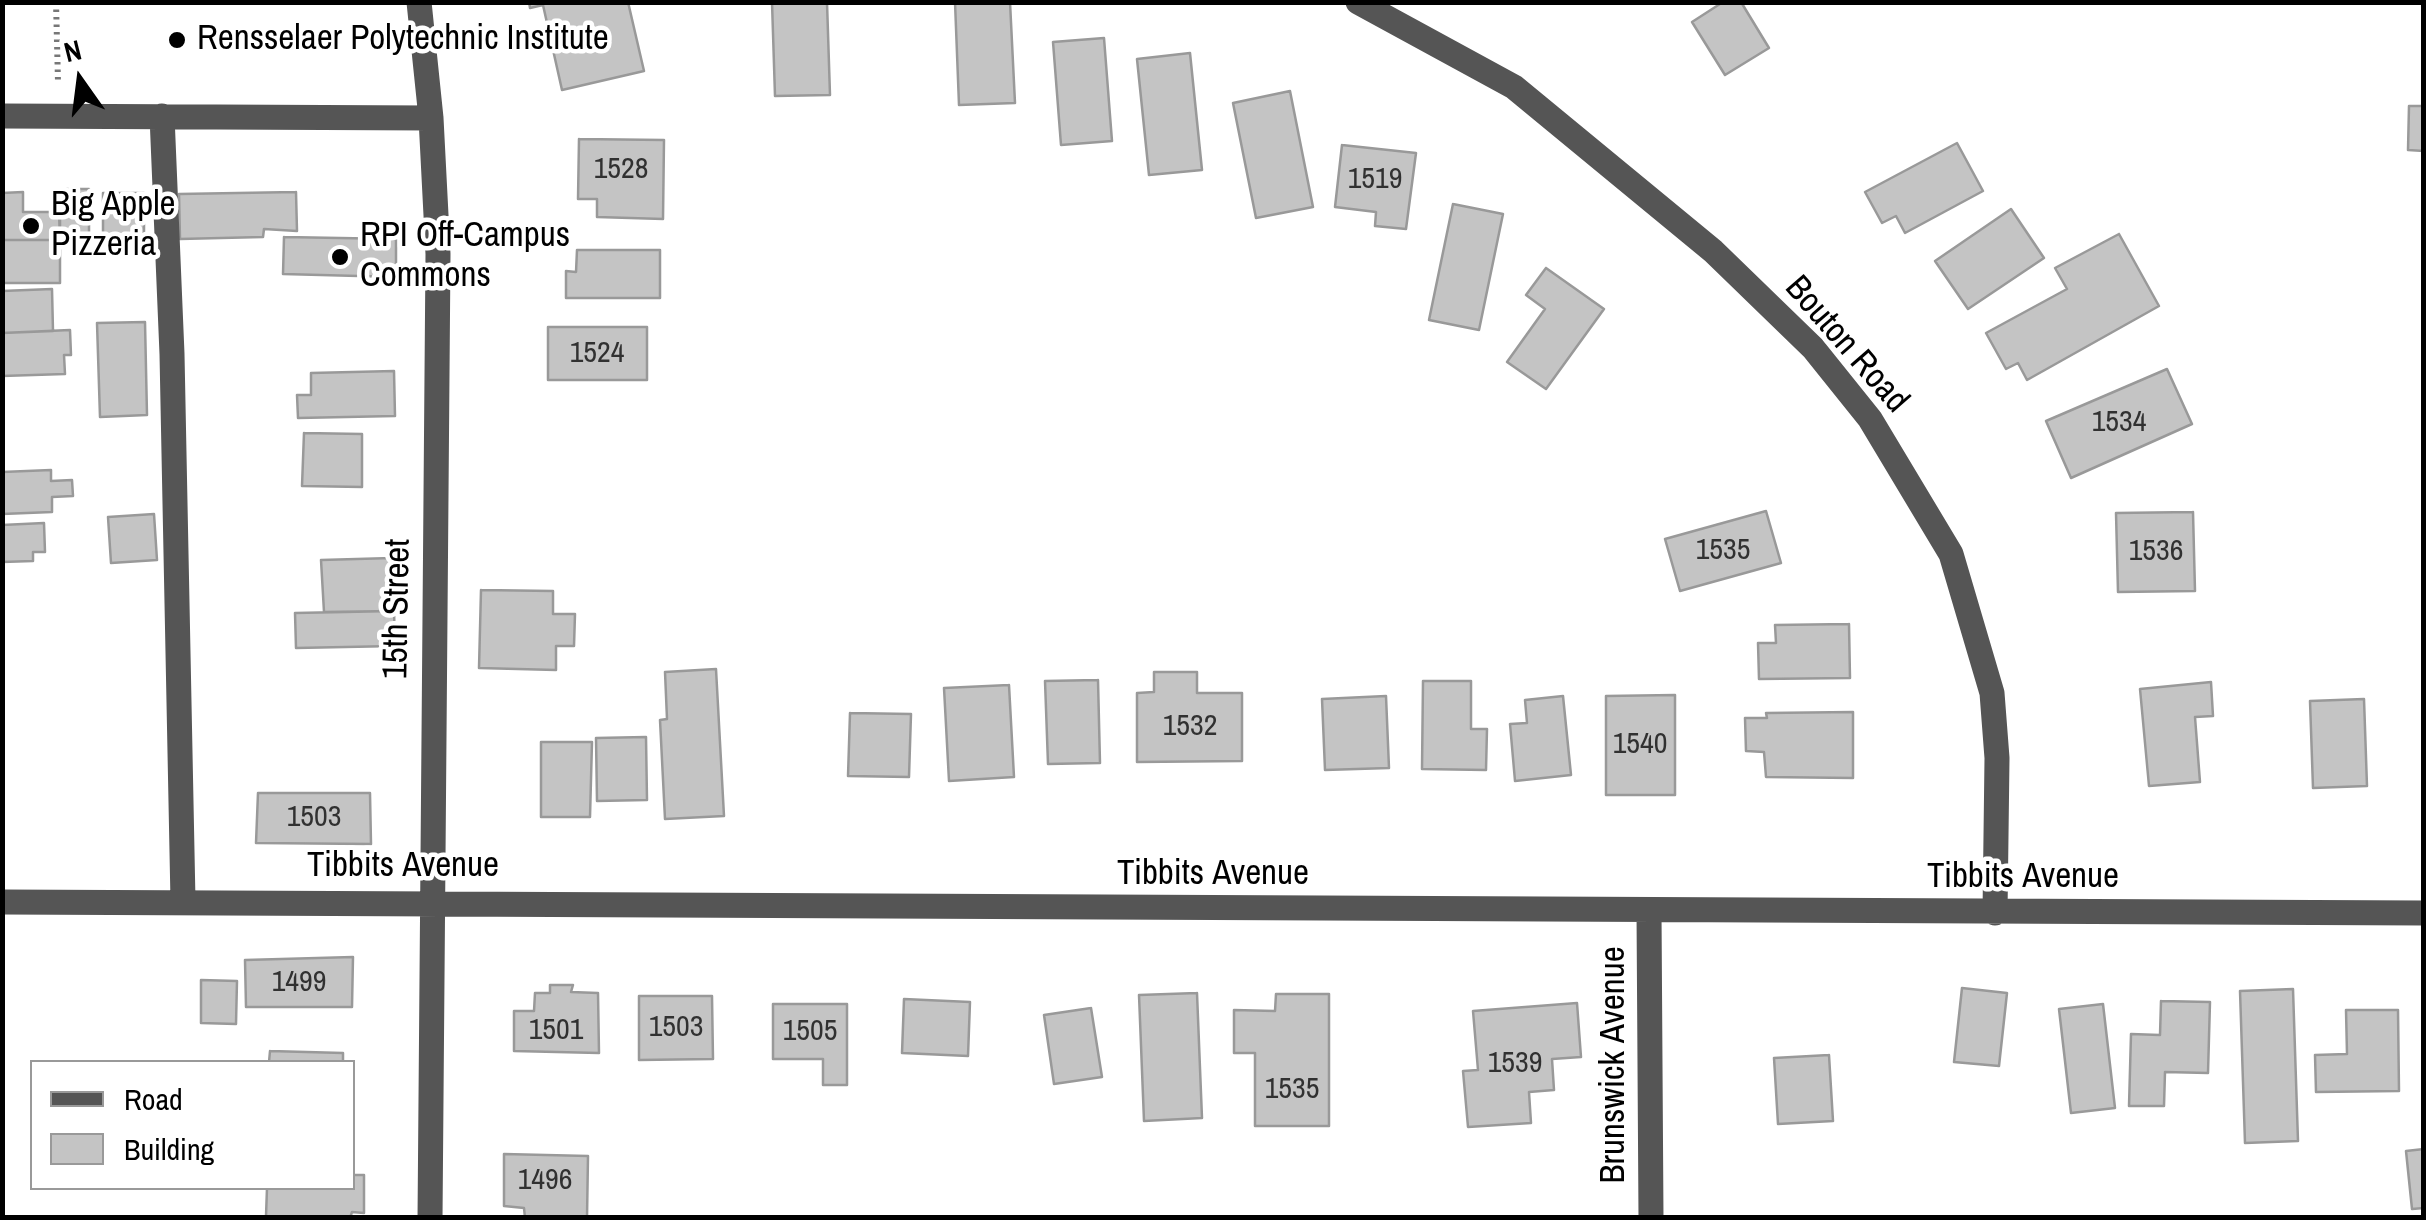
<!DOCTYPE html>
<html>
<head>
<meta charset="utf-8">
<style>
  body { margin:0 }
  #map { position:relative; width:2426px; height:1220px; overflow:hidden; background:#fff; font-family:"Archivo Narrow",sans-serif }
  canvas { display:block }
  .frame { position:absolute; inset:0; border:5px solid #000; pointer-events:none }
  .legend { position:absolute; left:30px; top:1060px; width:325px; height:130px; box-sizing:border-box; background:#fff; border:2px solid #999; margin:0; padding:12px 18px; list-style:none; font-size:30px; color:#000 }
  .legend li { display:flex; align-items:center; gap:20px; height:50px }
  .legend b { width:50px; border:2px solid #999 }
  .north { position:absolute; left:30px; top:30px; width:100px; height:100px; -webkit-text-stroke:8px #fff; paint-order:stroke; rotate:346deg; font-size:28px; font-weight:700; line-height:40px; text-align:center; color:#000 }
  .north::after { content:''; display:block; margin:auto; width:35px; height:45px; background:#000; clip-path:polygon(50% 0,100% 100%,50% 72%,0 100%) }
</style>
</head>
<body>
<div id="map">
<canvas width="2426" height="1220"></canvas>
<div class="frame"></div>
<ul class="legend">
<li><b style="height:12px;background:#555"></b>Road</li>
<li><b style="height:28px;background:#c4c4c4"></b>Building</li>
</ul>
<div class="north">N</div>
</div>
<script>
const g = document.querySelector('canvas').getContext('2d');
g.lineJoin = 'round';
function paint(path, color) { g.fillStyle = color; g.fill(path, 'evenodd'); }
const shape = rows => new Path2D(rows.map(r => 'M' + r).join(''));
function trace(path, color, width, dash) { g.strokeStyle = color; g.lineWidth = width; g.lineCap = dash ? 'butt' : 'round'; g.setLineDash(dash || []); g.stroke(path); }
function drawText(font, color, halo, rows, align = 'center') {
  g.font = font + ' "Archivo Narrow",sans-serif'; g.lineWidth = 9; g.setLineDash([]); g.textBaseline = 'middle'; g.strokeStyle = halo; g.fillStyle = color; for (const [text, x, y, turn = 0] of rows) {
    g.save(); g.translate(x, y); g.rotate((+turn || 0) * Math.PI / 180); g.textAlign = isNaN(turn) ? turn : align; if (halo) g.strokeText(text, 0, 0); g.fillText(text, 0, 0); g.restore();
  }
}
const building = shape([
  [529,2,628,2,644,71,562,90,543,5,530,8,529,2],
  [772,2,827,2,830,95,775,96,772,2],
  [955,2,1010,2,1015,103,959,105,955,2],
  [1723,2,1741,2,1769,48,1725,75,1692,22,1723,2],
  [1104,38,1112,141,1061,145,1053,42,1104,38],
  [1190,53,1202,170,1149,175,1137,59,1190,53],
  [1290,91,1313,207,1256,218,1233,103,1290,91],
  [2409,106,2424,106,2424,151,2408,150,2409,106],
  [579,139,664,140,663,219,597,217,597,199,578,199,579,139],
  [1957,143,1983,191,1905,233,1896,216,1882,223,1865,192,1957,143],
  [1342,145,1416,153,1406,229,1375,226,1376,212,1335,207,1342,145],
  [60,189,89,189,89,239,60,240,60,189],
  [23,192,23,212,59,212,60,240,2,240,2,193,23,192],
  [296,192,297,231,264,229,263,237,180,239,179,194,296,192],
  [103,193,144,193,144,244,103,244,103,193],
  [1453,204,1503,214,1479,330,1429,320,1453,204],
  [2011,209,2044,258,1968,309,1935,261,2011,209],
  [2119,234,2159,306,2027,380,2018,363,2006,369,1986,333,2067,289,2055,268,2119,234],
  [284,237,396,239,396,277,283,274,284,237],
  [2,240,60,240,60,283,2,283,2,240],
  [577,250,660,250,660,298,566,298,566,271,576,272,577,250],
  [1546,268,1604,309,1546,389,1507,362,1545,309,1526,295,1546,268],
  [52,289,53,331,2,333,2,291,52,289],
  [145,322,147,415,100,417,97,323,145,322],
  [548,327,647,327,647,380,548,380,548,327],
  [70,330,71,355,64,355,65,374,2,376,2,333,70,330],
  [2167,369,2192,424,2071,478,2046,421,2167,369],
  [394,371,395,416,298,418,297,395,311,395,311,373,394,371],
  [304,433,362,434,362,487,302,486,304,433],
  [51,470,51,481,72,480,73,496,52,497,52,512,2,514,2,472,51,470],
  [1766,511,1781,563,1680,591,1665,539,1766,511],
  [2193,512,2195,591,2118,592,2116,513,2193,512],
  [154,514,157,560,111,563,108,517,154,514],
  [44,523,45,552,33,552,33,561,2,562,2,525,44,523],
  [392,558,394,611,324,612,321,560,392,558],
  [481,590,553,591,553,614,575,614,574,646,556,646,556,670,479,668,481,590],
  [394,611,395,646,296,648,295,613,394,611],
  [1849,624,1850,678,1759,679,1758,643,1776,643,1775,625,1849,624],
  [716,669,724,816,665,819,660,720,667,719,665,672,716,669],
  [1154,672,1197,672,1197,693,1242,693,1242,761,1137,762,1137,693,1154,692,1154,672],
  [1098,680,1100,763,1048,764,1045,681,1098,680],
  [1423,681,1471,681,1471,729,1487,729,1486,770,1422,769,1423,681],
  [2211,682,2213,716,2195,717,2200,782,2149,786,2140,689,2211,682],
  [1009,685,1014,777,949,781,944,688,1009,685],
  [1675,695,1675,795,1606,795,1606,696,1675,695],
  [1386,696,1389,768,1325,770,1322,699,1386,696],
  [1563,696,1571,775,1515,781,1510,724,1527,723,1525,700,1563,696],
  [2364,699,2367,786,2313,788,2310,701,2364,699],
  [1853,712,1853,778,1766,777,1764,752,1746,751,1745,718,1767,718,1766,713,1853,712],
  [850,713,911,714,909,777,848,776,850,713],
  [646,737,647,800,597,801,596,738,646,737],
  [541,742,592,742,590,817,541,817,541,742],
  [258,793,370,793,371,844,256,843,258,793],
  [353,957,352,1007,246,1007,245,960,353,957],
  [201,980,237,981,236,1024,201,1023,201,980],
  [550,985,573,985,571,992,598,993,599,1053,514,1051,514,1011,534,1011,535,993,550,993,550,985],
  [1962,988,2007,993,1999,1066,1954,1062,1962,988],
  [2293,989,2298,1141,2245,1143,2240,991,2293,989],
  [1197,993,1202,1118,1144,1121,1139,995,1197,993],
  [1276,994,1329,994,1329,1126,1255,1126,1255,1053,1234,1053,1234,1010,1275,1011,1276,994],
  [639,996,712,996,713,1059,639,1060,639,996],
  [904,999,970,1002,968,1056,902,1053,904,999],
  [2161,1001,2210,1002,2208,1073,2165,1072,2164,1106,2129,1106,2131,1034,2160,1035,2161,1001],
  [1577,1003,1581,1057,1552,1059,1554,1090,1529,1092,1531,1123,1468,1127,1463,1071,1478,1070,1473,1011,1577,1003],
  [773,1004,847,1004,847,1085,823,1085,823,1059,773,1059,773,1004],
  [2103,1004,2115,1108,2071,1113,2059,1009,2103,1004],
  [1091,1008,1102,1077,1054,1084,1044,1015,1091,1008],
  [2346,1010,2398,1010,2399,1091,2316,1092,2315,1055,2347,1054,2346,1010],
  [270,1051,343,1053,343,1062,269,1062,270,1051],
  [1829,1055,1833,1121,1778,1124,1774,1058,1829,1055],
  [2424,1149,2424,1208,2412,1209,2406,1151,2424,1149],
  [504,1154,588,1156,587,1218,525,1218,524,1208,504,1206,504,1154],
  [352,1175,364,1175,364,1213,352,1212,350,1218,266,1216,267,1188,352,1188,352,1175]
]);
paint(building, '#c4c4c4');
trace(building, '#999', 2.5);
trace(shape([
  [56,2,58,82]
]), '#777', 6, [2.5, 5]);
trace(shape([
  [419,2,431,118,438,254,430,1218],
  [1358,2,1514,87,1713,251,1813,348,1870,419,1951,554,1992,693,1997,758,1995,913],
  [2,116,431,118],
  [162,116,172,354,183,901],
  [2,902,2424,913],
  [1649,911,1651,1218]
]), '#555', 25);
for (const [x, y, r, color] of [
  [177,40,10,"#000"],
  [31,226,10,"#000"],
  [340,257,10,"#000"]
]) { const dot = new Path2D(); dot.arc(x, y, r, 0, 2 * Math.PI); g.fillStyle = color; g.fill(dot); trace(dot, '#fff', 4); }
drawText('30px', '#313131', null, [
  ["1528",621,170],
  ["1519",1375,180],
  ["1524",597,354],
  ["1534",2119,423],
  ["1535",1723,551],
  ["1536",2156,552],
  ["1532",1190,727],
  ["1540",1640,745],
  ["1503",314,818],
  ["1499",299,983],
  ["1503",676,1028],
  ["1501",556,1031],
  ["1505",810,1032],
  ["1539",1515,1064],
  ["1535",1292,1090],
  ["1496",545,1181]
]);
drawText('35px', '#000', '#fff', [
  ["Rensselaer Polytechnic Institute",197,40],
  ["Big Apple",51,206],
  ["Pizzeria",51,246],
  ["RPI Off-Campus",360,237],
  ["Commons",360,277]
], 'left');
drawText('35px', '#000', '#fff', [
  ["Bouton Road",1846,345,49],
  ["15th Street",398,609,-89],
  ["Tibbits Avenue",403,867],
  ["Tibbits Avenue",1213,875],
  ["Tibbits Avenue",2023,878],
  ["Brunswick Avenue",1615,1065,-90]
]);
</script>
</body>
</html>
